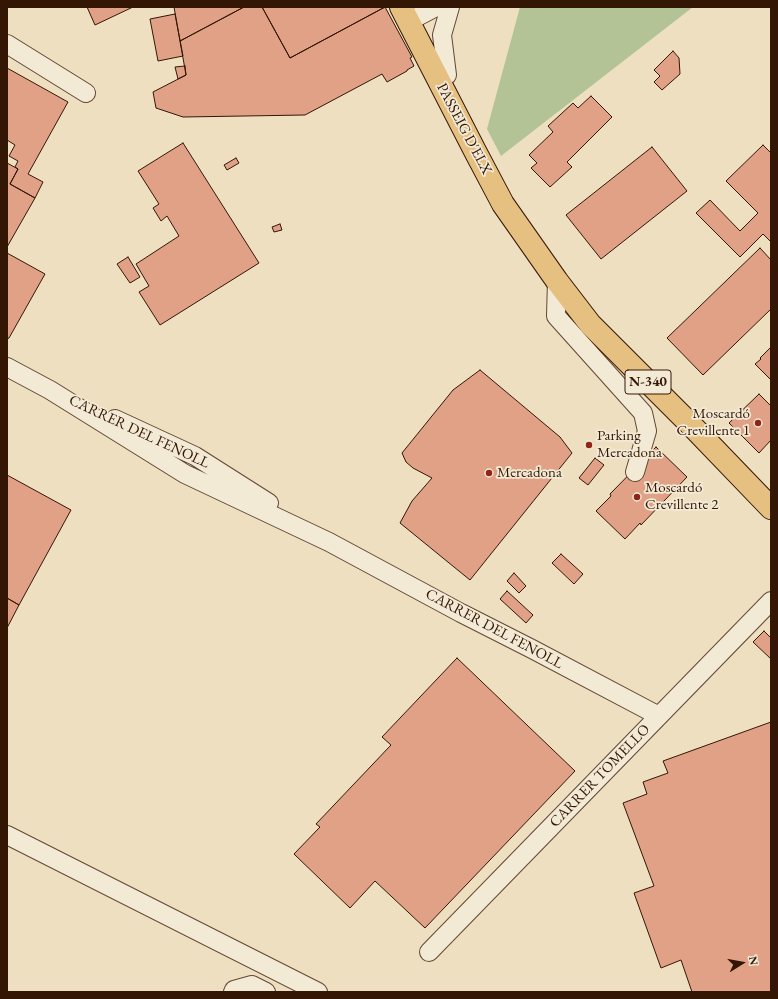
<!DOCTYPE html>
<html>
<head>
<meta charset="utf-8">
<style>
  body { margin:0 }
  #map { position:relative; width:778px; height:999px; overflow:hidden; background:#eddfc0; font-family:"EB Garamond",serif }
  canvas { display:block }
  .frame { position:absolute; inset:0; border:8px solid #341605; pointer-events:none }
  .north { position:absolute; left:722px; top:943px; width:40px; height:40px; -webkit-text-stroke:3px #f3ead6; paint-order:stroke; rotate:79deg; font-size:11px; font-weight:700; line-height:16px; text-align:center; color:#341605 }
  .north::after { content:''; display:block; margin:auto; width:14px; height:18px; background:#341605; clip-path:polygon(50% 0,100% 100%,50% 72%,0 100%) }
</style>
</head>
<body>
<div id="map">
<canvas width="778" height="999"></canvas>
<div class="frame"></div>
<div class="north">N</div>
</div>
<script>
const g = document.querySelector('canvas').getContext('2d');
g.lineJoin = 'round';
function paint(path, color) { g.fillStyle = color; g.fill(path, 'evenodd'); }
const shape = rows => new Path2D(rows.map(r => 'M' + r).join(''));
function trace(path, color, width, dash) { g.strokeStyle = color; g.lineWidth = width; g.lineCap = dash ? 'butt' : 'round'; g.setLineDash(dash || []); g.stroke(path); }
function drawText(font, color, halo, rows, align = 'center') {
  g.font = font + ' "EB Garamond",serif'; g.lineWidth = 3.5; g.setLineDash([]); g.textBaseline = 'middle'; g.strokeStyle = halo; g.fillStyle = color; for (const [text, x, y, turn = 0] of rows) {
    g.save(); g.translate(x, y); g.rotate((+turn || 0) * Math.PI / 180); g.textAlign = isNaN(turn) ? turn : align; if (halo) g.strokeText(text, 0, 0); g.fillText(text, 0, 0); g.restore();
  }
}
paint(shape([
  [520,7,693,7,501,156,487,129]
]), '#b4c396');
const building = shape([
  [87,7,133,7,95,25,87,7],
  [174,7,244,7,180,41,174,7],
  [244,7,262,7,290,58,385,7,412,57,410,58,414,66,407,70,407,71,387,82,382,74,305,115,183,117,156,108,153,92,186,75,180,41,244,7],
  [262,7,385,7,290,58,262,7],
  [175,14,183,56,158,61,150,19,175,14],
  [673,51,679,58,680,74,662,90,654,82,660,76,654,70,673,51],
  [185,66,186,75,178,79,175,67,185,66],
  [7,68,68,102,28,174,43,182,35,198,10,184,18,169,15,167,18,161,9,156,15,145,7,140,7,68],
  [591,96,612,117,567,162,572,167,550,187,531,168,537,163,529,155,553,132,548,126,573,103,578,108,591,96],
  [183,143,259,263,160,325,139,292,149,286,136,264,179,236,167,216,161,221,153,208,159,204,138,171,183,143],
  [763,145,771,153,771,242,763,234,740,257,696,213,710,200,740,231,758,213,726,181,763,145],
  [652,147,687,191,601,259,566,215,652,147],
  [236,158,239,163,227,170,224,165,236,158],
  [7,163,18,169,10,184,35,198,7,247,7,163],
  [280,224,282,230,274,232,272,227,280,224],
  [760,248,771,260,771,309,703,375,667,338,760,248],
  [7,253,45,274,9,338,7,339,7,253],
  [128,257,140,277,130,283,117,264,128,257],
  [771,347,771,380,755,364,761,359,760,358,771,347],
  [480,370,560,437,572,453,470,580,400,523,412,501,432,478,413,468,406,462,402,453,453,390,480,370],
  [759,394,771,406,771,440,759,453,729,423,759,394],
  [656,447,687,477,641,525,640,523,625,539,596,511,611,496,610,494,656,447],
  [595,458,604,465,588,485,579,478,595,458],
  [7,475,71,510,19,605,7,598,7,475],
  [561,554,583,574,574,584,552,563,561,554],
  [514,573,526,586,519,593,507,581,514,573],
  [507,591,533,615,526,623,500,599,507,591],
  [7,598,19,605,7,628,7,598],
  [764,631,771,638,771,659,753,642,764,631],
  [457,658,575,771,425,928,375,881,350,908,294,854,320,827,316,824,391,745,382,737,457,658],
  [771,722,771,992,692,992,681,960,661,968,634,893,654,886,623,803,647,794,643,782,668,773,663,761,771,722]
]);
paint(building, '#e0a186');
trace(building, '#341605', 1);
const minor = shape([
  [407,19,417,17,436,7],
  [7,44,86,93],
  [447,75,442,35,450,7],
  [557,281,556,316,643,413,647,431,635,472],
  [7,367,50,390,185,474,329,542,461,613,532,649,659,716],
  [115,419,195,456,269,503],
  [7,835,318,992],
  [429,952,771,601],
  [233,992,234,990,252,985,266,992]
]);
const highway = shape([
  [401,7,475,151,503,204,557,281,590,324,694,428,771,508]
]);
trace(minor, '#624834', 20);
trace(highway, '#341605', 24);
trace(minor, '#f3ead6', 18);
trace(highway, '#e6c080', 22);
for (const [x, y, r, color] of [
  [758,423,4,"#8f2418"],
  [589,445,4,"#8f2418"],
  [489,473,4,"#8f2418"],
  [637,497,4,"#8f2418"]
]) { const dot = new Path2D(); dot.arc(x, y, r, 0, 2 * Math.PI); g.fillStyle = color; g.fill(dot); trace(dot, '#f3ead6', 1.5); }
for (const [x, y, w] of [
  [648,382,46]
]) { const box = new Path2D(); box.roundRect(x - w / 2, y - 12, w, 24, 3); g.fillStyle = '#f3ead6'; g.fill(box); trace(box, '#341605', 1); }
drawText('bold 14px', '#341605', null, [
  ["N-340",648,382]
]);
drawText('15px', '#341605', '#f3ead6', [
  ["PASSEIG D'ELX",464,129,62],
  ["CARRER DEL FENOLL",139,432,25],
  ["CARRER DEL FENOLL",494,629,28],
  ["CARRER TOMELLO",600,776,-46]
]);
drawText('15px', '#341605', '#f3ead6', [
  ["Moscardó",750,414,"right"],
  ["Crevillente 1",750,431,"right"],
  ["Parking",597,436],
  ["Mercadona",597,453],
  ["Mercadona",497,473],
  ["Moscardó",645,488],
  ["Crevillente 2",645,505]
], 'left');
</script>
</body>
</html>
